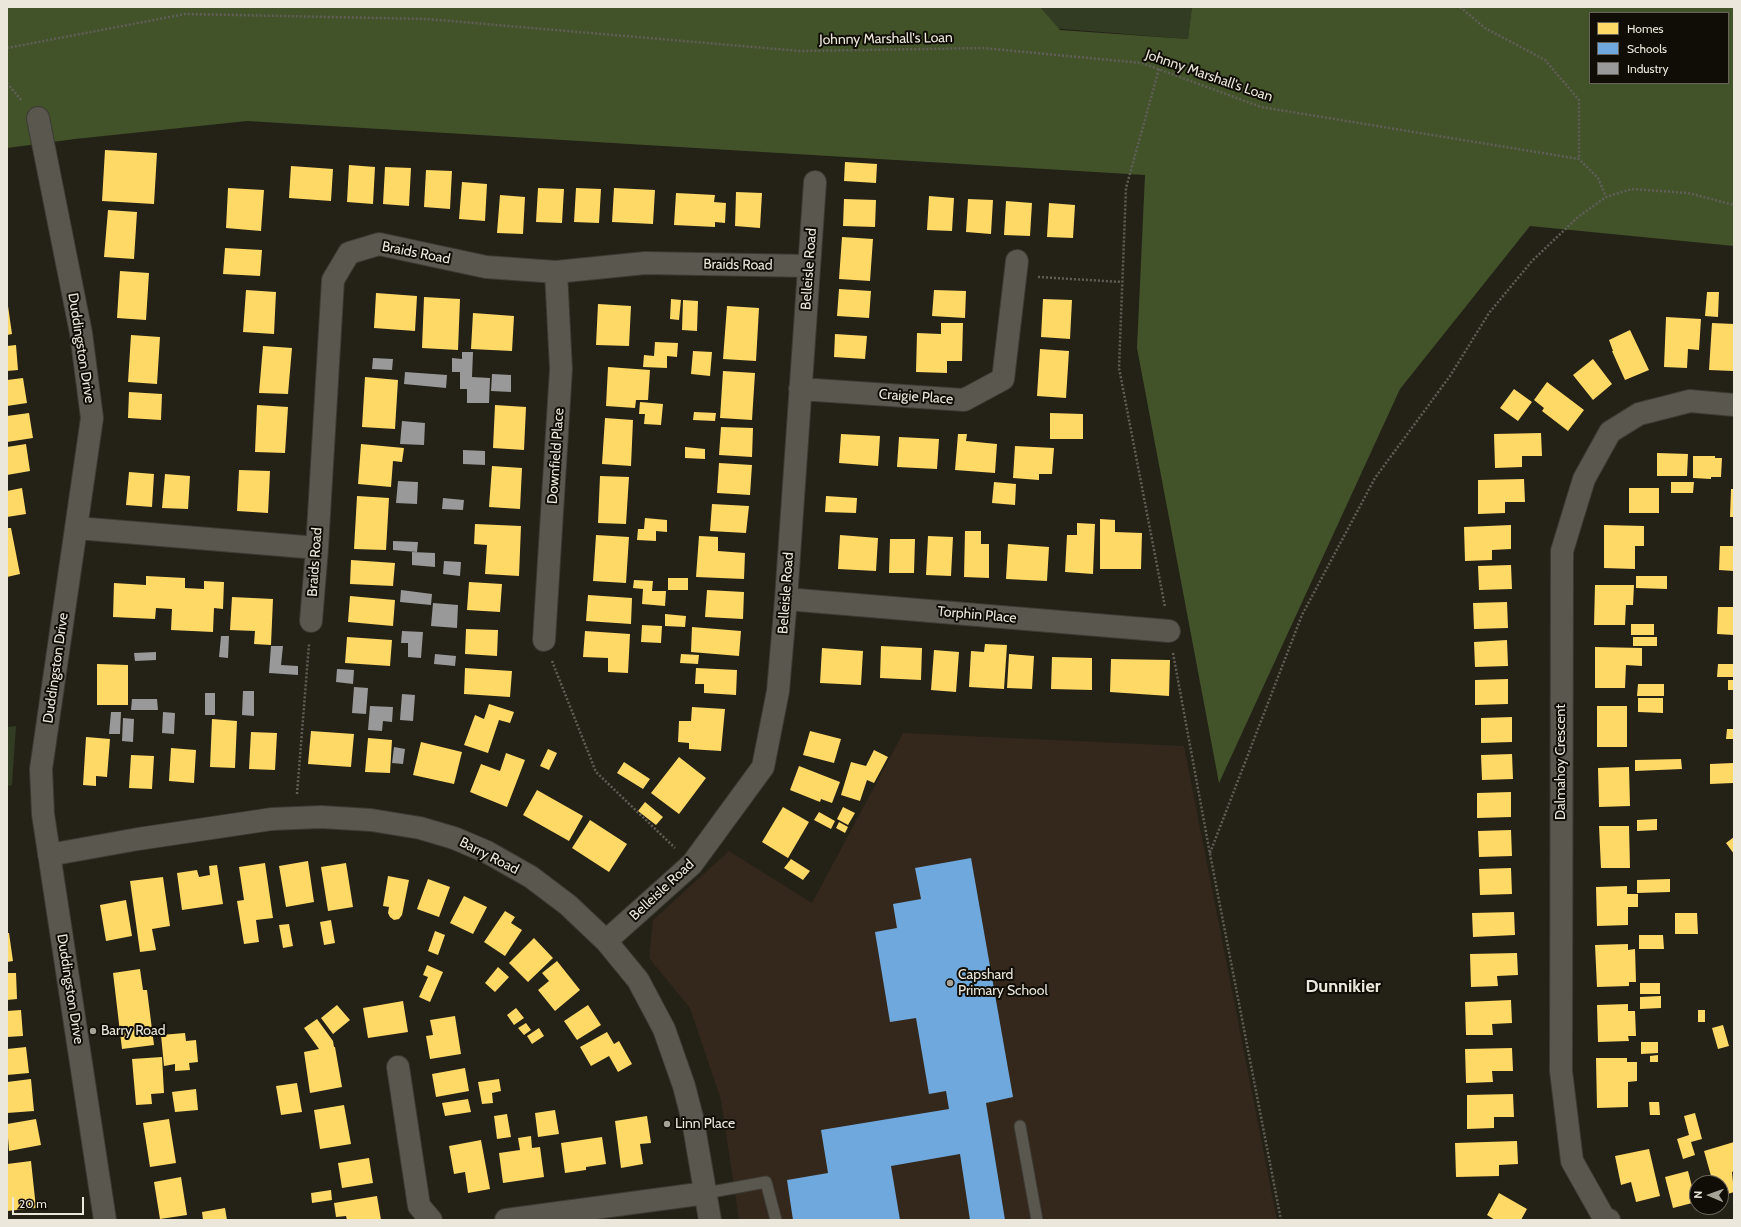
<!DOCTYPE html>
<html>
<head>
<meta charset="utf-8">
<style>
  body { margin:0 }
  #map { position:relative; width:1741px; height:1227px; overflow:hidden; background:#242117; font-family:Cabin,sans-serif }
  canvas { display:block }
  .frame { position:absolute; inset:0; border:8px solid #ebe7db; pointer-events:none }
  .legend { position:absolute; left:1589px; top:12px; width:140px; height:72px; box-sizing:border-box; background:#100d06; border:1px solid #68645b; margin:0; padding:5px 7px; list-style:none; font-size:12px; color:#ebe7db }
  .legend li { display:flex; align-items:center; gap:8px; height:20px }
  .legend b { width:20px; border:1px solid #68645b }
  .north { position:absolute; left:1689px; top:1175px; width:40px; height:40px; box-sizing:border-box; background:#100d06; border:1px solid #68645b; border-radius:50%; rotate:272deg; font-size:11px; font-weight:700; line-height:16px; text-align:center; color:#ebe7db }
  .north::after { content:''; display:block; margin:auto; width:14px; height:18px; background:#a5a296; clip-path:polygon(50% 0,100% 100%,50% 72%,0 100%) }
  .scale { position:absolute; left:12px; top:1197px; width:72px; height:18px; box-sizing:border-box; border:2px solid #ebe7db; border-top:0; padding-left:5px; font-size:12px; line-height:14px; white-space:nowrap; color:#ebe7db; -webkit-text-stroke:3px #100d06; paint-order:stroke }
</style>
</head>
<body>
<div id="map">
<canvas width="1741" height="1227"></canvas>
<div class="frame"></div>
<ul class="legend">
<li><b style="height:11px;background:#ffd966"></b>Homes</li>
<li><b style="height:11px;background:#6fa8dc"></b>Schools</li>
<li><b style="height:11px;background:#999"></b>Industry</li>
</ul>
<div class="north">N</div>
<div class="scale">20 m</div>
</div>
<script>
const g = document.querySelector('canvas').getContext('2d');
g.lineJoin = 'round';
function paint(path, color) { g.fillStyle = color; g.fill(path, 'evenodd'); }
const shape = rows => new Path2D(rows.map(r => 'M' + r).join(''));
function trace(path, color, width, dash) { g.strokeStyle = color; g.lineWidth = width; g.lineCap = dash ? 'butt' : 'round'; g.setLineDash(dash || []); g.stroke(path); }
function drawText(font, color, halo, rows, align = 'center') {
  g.font = font + ' Cabin,sans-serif'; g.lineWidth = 4; g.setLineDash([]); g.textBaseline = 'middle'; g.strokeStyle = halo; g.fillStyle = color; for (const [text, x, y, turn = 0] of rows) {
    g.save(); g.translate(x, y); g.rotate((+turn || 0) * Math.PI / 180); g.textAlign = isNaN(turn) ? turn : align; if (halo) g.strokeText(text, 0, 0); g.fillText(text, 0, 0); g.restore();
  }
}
paint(shape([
  [903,733,1184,746,1277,1220,739,1220,721,1100,690,1008,649,958,653,920,729,851,812,903]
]), '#34271b');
paint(shape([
  [788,7,1192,7,1188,39],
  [16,726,12,785,7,786,7,727]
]), '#323c23');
paint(shape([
  [7,7,1040,7,1060,30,1188,39,1192,7,1734,7,1734,246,1530,226,1400,389,1219,783,1137,348,1145,175,247,121,75,139,7,148],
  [1590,13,1728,13,1728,83,1590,83]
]), '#42532a');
paint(shape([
  [105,150,157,153,154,204,102,201],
  [845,162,877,164,876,183,844,181],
  [349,165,375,167,373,204,347,202],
  [291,166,333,169,331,201,289,198],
  [385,167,411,168,409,206,383,204],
  [426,170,452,171,450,209,424,207],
  [462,182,487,184,485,221,459,219],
  [228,188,264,190,261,231,226,228],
  [538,188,564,189,562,223,536,222],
  [576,188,601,189,599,223,574,222],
  [614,188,655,190,653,224,612,222],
  [736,192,762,193,760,228,735,226],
  [676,193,715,195,714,202,726,203,725,223,715,222,715,227,674,225],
  [500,195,525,197,523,234,497,233],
  [929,196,954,198,952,231,927,230],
  [844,199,876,200,875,227,843,226],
  [968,199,993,200,991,234,966,232],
  [1006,201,1032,203,1030,236,1004,235],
  [1049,203,1075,205,1073,238,1047,237],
  [108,210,137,212,134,259,104,257],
  [842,237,873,239,870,281,839,279],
  [225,248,262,250,260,276,223,274],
  [120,271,149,273,146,320,117,318],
  [839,289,871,291,869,318,837,316],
  [246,290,276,292,274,334,243,332],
  [934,290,966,291,965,318,932,316],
  [1707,292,1719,292,1718,317,1705,316],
  [376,293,417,296,415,331,374,328],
  [424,297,460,299,458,350,422,348],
  [7,299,12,334,7,335],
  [671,299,681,300,679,320,670,319],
  [1043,299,1072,300,1070,339,1041,337],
  [683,300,698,301,697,331,682,330],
  [598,304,631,306,629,346,596,345],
  [727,306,759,308,756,361,723,359],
  [473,313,514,316,512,351,471,349],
  [1666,317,1701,319,1699,350,1688,349,1687,368,1664,367],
  [941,323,963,323,962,361,947,361,947,373,916,372,917,333,941,334],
  [1712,323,1734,324,1733,371,1709,370],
  [1630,330,1649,370,1625,380,1612,351,1613,351,1609,340],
  [835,334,867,336,865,359,834,357],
  [131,335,160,337,157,384,128,382],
  [655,342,678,343,677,357,667,356,667,368,643,367,644,355,654,356],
  [16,345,18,370,7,371,7,346],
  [263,346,292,348,288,394,259,393],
  [1040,349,1069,351,1066,398,1037,396],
  [693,351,712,352,710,376,691,374],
  [1593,359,1612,384,1593,400,1573,375],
  [608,367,650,370,648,400,636,400,635,408,606,406],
  [723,371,755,373,752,420,720,418],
  [365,377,398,380,395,429,362,427],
  [23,378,27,403,7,406,7,380],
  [1547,382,1584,410,1568,431,1542,411,1544,408,1534,400],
  [1514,389,1532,402,1518,421,1500,408],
  [129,392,162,394,161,420,128,418],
  [640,402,663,404,661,425,644,424,645,414,639,414],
  [257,405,288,407,285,453,255,452],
  [495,405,526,407,524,450,493,448],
  [694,412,716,413,715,421,693,420],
  [29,413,33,438,7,442,7,416],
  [1050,413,1083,414,1083,439,1050,439],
  [605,418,633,420,631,466,602,464],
  [721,427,753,428,752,457,719,455],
  [1541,433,1542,456,1522,456,1522,467,1495,468,1494,434],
  [841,434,880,436,878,466,839,463],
  [958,434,967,434,966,441,997,444,995,473,955,470],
  [899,437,939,439,937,469,897,467],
  [26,444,30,471,7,475,7,447],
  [361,444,404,448,402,462,393,461,391,487,358,484],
  [1015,446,1054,448,1052,474,1039,474,1039,480,1013,478],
  [685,447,705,449,705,459,685,458],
  [1657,453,1688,454,1687,476,1657,476],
  [1693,456,1715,456,1715,458,1722,458,1721,477,1711,477,1711,479,1693,478],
  [719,463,752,465,750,495,717,493],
  [492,466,522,468,520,509,489,507],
  [239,470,270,471,268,513,237,511],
  [129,472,154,474,152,507,126,505],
  [165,474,190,476,188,509,162,508],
  [600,476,629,477,626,524,598,523],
  [1524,479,1525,502,1505,502,1505,513,1478,514,1478,480],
  [994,482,1016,484,1015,505,992,503],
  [1671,482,1694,482,1693,493,1671,493],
  [22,488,26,514,7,517,7,491],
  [1629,488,1659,488,1659,513,1629,513],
  [1731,489,1734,489,1734,517,1730,517],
  [357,496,389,498,386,550,354,549],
  [826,496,857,498,856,513,825,512],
  [712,504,749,506,746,533,710,531],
  [645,518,667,520,667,532,656,531,656,541,637,540,638,529,644,529],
  [1100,519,1115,520,1115,532,1142,533,1141,569,1100,569],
  [1077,523,1095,524,1093,574,1065,572,1067,535,1077,535],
  [475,524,521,526,519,576,485,574,487,545,474,544],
  [1511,525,1511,549,1492,550,1492,560,1465,561,1464,527],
  [1604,525,1644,526,1644,546,1635,546,1635,569,1604,568],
  [7,528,11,528,20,574,7,577],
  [965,531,981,531,981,544,989,544,989,578,964,577],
  [596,535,629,537,626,583,593,581],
  [840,535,878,538,876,571,838,569],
  [699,536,718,537,718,551,745,553,744,579,696,577],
  [928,536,953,537,951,576,926,575],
  [890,539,915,539,914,573,889,573],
  [1008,544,1049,547,1047,581,1006,579],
  [1720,546,1734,546,1734,571,1719,570],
  [351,560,395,563,393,586,350,584],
  [1511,565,1512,589,1479,590,1478,566],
  [146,576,185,578,185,588,204,589,204,581,224,582,223,609,214,608,213,632,171,630,172,609,156,608,155,619,113,617,114,583,146,585],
  [1636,576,1667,576,1667,589,1636,588],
  [668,578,688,578,688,590,668,590],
  [634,580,653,581,652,591,666,591,665,606,642,604,643,589,633,588],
  [469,582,502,584,500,612,467,610],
  [1595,585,1634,585,1633,605,1626,605,1625,625,1594,625],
  [707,590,744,592,743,619,705,617],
  [588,595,632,598,631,624,586,621],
  [350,596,395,600,393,626,348,622],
  [232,597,273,599,271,645,254,644,255,631,230,630],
  [1507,602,1508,628,1474,629,1473,603],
  [1718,607,1734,607,1734,635,1717,634],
  [665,614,686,616,685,627,665,626],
  [1631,624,1654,624,1654,635,1631,635],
  [642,625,662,626,661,643,641,642],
  [692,627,741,631,739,656,691,652],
  [466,629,498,630,497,656,465,654],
  [585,631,630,634,628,673,608,672,608,658,583,657],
  [347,637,392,640,390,666,345,663],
  [1633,637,1657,637,1657,646,1633,646],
  [1507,640,1508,666,1475,667,1474,642],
  [985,644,1007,645,1004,689,969,687,971,651,984,652],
  [881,646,922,648,921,680,880,678],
  [1595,647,1642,648,1642,666,1626,665,1625,688,1595,688],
  [822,648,863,651,861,685,820,683],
  [934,650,959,652,956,692,931,690],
  [681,654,699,655,698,664,680,663],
  [1009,654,1034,656,1032,689,1007,688],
  [1052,657,1092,658,1092,690,1051,689],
  [1111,659,1170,660,1169,696,1110,692],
  [97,664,128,665,128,705,97,705],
  [1718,664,1734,664,1734,677,1717,677],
  [465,668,512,671,510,697,464,694],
  [696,668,737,670,736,695,704,693,704,684,695,684],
  [1508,679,1508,704,1475,705,1475,680],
  [1728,680,1734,680,1734,690,1728,690],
  [1638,684,1664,684,1664,696,1637,696],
  [1638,698,1663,698,1663,713,1638,712],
  [489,704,514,712,510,723,499,720,488,753,464,745,475,715,484,719],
  [1597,706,1627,706,1627,747,1597,747],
  [692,707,725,709,721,751,689,749,689,743,678,742,679,721,691,721],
  [1512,717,1512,742,1481,743,1481,718],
  [212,719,237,721,235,768,210,767],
  [1727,729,1734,729,1734,739,1726,739],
  [311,731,354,734,351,767,308,764],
  [810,731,841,739,834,763,803,755],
  [251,732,277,733,275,770,249,769],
  [86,737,110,739,107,777,96,776,96,786,83,785],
  [368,738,392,740,390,773,365,772],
  [421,742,462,752,454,784,413,775],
  [171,748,196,750,194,783,169,781],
  [548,749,557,753,549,770,540,766],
  [874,750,888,757,874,783,867,780,860,801,841,795,851,762,866,766],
  [506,753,525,760,507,807,470,792,481,764,500,771],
  [1512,754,1513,779,1482,780,1481,755],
  [131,755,154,756,152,789,129,788],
  [679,757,706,778,679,814,651,793],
  [1681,759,1682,769,1635,771,1635,760],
  [624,762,650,779,643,789,617,773],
  [1733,763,1733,783,1710,784,1710,764],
  [799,766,840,782,832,803,821,799,820,802,790,790],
  [1629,767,1630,806,1599,807,1598,768],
  [537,790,583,816,569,841,523,815],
  [1511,792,1511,817,1477,818,1477,793],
  [645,802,663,817,656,825,638,811],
  [783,807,809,822,788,858,762,842],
  [843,807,855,813,848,825,837,819],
  [819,812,835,821,831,829,814,820],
  [1657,819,1657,830,1637,831,1637,820],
  [590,820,627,844,609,872,572,848],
  [839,822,848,827,845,833,836,828],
  [1599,826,1629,826,1630,868,1601,868],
  [1511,830,1512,856,1479,857,1478,831],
  [1734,837,1734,854,1726,843],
  [791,859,810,871,803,880,784,868],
  [308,861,314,902,286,907,279,866],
  [265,863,273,918,256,920,259,942,244,944,237,901,244,900,239,867],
  [346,863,353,907,328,911,321,867],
  [217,865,223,904,182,910,177,873,197,870,199,877,210,875,209,866],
  [1511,868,1512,894,1480,895,1479,869],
  [388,876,409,880,402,915,399,919,394,920,390,917,388,913,389,907,383,906],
  [163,877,170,926,152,929,156,950,140,952,130,881],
  [428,879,450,887,439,917,417,909],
  [1670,879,1670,892,1637,893,1637,880],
  [1627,886,1627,894,1638,894,1638,907,1628,907,1628,925,1597,926,1596,887],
  [464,896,487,907,473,934,450,923],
  [126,900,132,936,106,941,100,905],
  [505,911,515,917,511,923,522,930,505,956,484,942],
  [1514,912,1515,935,1473,937,1472,913],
  [1675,913,1697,913,1698,934,1675,934],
  [331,920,335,943,324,945,320,922],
  [289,924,293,946,283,948,279,925],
  [435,931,445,935,438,955,428,951],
  [7,933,9,933,13,961,7,962],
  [1639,935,1663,935,1664,949,1639,949],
  [534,938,553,958,528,982,509,963],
  [1628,944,1628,950,1635,949,1636,982,1629,982,1629,986,1597,987,1595,945],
  [1517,953,1518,975,1497,976,1498,986,1471,987,1470,954],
  [557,961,580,990,555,1011,538,990,549,981,542,973],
  [427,965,443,972,430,1002,419,997,428,977,423,975],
  [498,967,509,977,495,992,485,983],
  [140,969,143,990,147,990,154,1045,122,1049,113,973],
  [7,973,16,973,17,999,7,1000],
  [1640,983,1660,983,1660,994,1640,994],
  [1661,996,1661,1008,1640,1009,1640,997],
  [1511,1000,1512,1023,1492,1024,1493,1035,1466,1035,1465,1002],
  [403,1001,408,1032,368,1038,363,1008],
  [1628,1004,1628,1011,1635,1011,1636,1036,1628,1036,1629,1041,1598,1042,1597,1005],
  [337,1005,350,1020,333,1034,321,1018],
  [588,1005,601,1025,577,1040,564,1021],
  [516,1008,524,1018,514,1025,507,1015],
  [21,1010,23,1036,7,1037,7,1011],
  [1698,1010,1705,1010,1705,1022,1698,1022],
  [455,1016,461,1054,430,1059,426,1036,433,1035,430,1020],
  [317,1019,333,1041,334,1047,335,1047,342,1087,310,1093,304,1052,319,1049,304,1028],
  [526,1023,531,1030,524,1035,518,1028],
  [1723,1025,1729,1046,1718,1049,1712,1028],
  [539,1028,544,1036,532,1044,527,1036],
  [607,1032,614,1044,619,1041,632,1064,618,1072,609,1056,591,1066,580,1047],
  [185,1033,186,1041,196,1040,198,1062,189,1063,190,1070,175,1071,175,1064,164,1066,161,1035],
  [1641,1042,1658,1042,1658,1053,1641,1054],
  [26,1047,29,1073,7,1075,7,1049],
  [1512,1048,1513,1071,1492,1071,1493,1082,1466,1083,1465,1049],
  [1658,1055,1658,1062,1650,1062,1650,1056],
  [162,1057,164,1093,151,1094,152,1104,136,1105,132,1059],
  [1596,1058,1627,1058,1627,1062,1637,1062,1637,1081,1628,1082,1628,1107,1597,1108],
  [465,1068,469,1091,436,1097,432,1074],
  [31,1079,34,1111,7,1113,7,1082],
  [499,1079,501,1091,492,1093,493,1103,482,1104,478,1082],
  [297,1083,302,1112,281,1115,276,1086],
  [196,1089,198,1110,175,1112,172,1092],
  [1513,1094,1514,1117,1494,1117,1494,1128,1467,1129,1467,1095],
  [468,1099,471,1112,445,1116,442,1103],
  [1649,1102,1659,1102,1660,1115,1650,1115],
  [344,1105,351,1144,320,1149,314,1110],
  [555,1110,559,1134,538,1137,535,1113],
  [1695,1113,1702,1139,1691,1142,1695,1155,1683,1159,1677,1139,1689,1135,1684,1116],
  [507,1114,511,1137,497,1139,494,1116],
  [647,1116,651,1143,640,1144,643,1164,621,1168,615,1121],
  [36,1119,41,1145,9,1151,7,1124],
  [169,1119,176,1163,150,1167,143,1123],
  [531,1136,532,1148,540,1147,544,1177,503,1183,499,1153,520,1150,518,1138],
  [602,1137,606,1164,586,1167,586,1170,565,1173,561,1143],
  [481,1140,490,1189,468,1193,465,1172,454,1174,449,1146],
  [1517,1141,1518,1164,1499,1165,1499,1176,1456,1177,1455,1143],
  [1734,1142,1734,1171,1732,1172,1734,1192,1721,1196,1721,1183,1713,1183,1704,1151],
  [1649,1149,1660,1196,1636,1202,1631,1182,1621,1185,1615,1156],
  [369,1158,373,1183,342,1188,338,1163],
  [31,1161,36,1208,7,1211,7,1164],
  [1688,1171,1696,1202,1673,1208,1665,1177],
  [181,1177,187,1215,160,1219,154,1182],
  [331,1190,332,1200,312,1203,311,1193],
  [1499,1193,1527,1209,1521,1220,1495,1220,1487,1215],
  [377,1196,381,1220,347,1220,346,1216,336,1217,334,1203],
  [225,1208,227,1220,203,1220,202,1212]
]), '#ffd966');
paint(shape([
  [971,858,1013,1097,986,1103,1005,1220,970,1220,960,1154,891,1166,900,1220,793,1220,787,1180,828,1173,821,1130,949,1109,946,1091,929,1094,916,1018,890,1022,875,932,897,928,893,904,921,899,915,868]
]), '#6fa8dc');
paint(shape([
  [462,352,473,352,472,377,490,378,489,403,467,403,467,389,460,389,460,372,452,372,452,358,462,359],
  [373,358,393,359,392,370,372,369],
  [405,372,447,375,446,388,404,384],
  [492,374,511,375,511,392,491,391],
  [402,421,425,423,424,445,400,444],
  [463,450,485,451,485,465,463,464],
  [398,481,418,482,417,504,396,503],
  [443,498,464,500,463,510,442,509],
  [393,541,418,542,417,552,393,550],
  [412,552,435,553,435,567,412,565],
  [444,561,461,562,460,576,443,574],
  [401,590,432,594,431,605,400,602],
  [433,603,458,605,457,628,431,626],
  [402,631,423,632,421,658,408,657,408,643,401,643],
  [221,636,229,636,228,658,219,657],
  [271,646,283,646,281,665,298,666,298,675,269,673],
  [156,652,156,660,135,661,134,653],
  [435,654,456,656,455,666,434,664],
  [337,669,354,670,353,684,336,682],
  [354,687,368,688,366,714,352,713],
  [243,691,254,691,254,716,242,715],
  [205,693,215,693,215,715,205,715],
  [402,694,415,695,413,721,400,720],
  [132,699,157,699,158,710,131,710],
  [370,706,393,707,392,722,383,721,382,731,368,730],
  [111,712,121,712,120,734,109,734],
  [163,712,175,713,174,734,162,733],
  [123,718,134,719,133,742,122,741],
  [394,747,405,749,403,764,392,763]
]), '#999');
const lane = shape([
  [1020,1126,1037,1220],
  [706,1193,766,1182,776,1220]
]);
const street = shape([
  [38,118,81,333,92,418,41,769,43,814,105,1220],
  [800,389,964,400,1003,379,1017,261],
  [77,528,317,548],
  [786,599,1169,631],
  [311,621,317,548,333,280,349,253,379,244,486,267,556,272,645,263,809,266],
  [544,640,561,369,556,272],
  [49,855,138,839,272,819,321,817,371,820,420,828,454,838,487,852,531,877,568,905,606,941,638,980,664,1029,684,1086,693,1121,710,1220],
  [606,941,692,864,763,767,778,691,786,599,815,182],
  [398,1067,419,1206,431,1220],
  [506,1220,706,1193],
  [1609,1220,1604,1218,1572,1161,1561,1071,1562,551,1584,479,1610,432,1639,414,1690,401,1734,405]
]);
trace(lane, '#3d3a33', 13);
trace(street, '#3d3a33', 24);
trace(shape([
  [1460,7,1485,28,1545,60,1579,100,1579,159],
  [7,48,185,14,427,19,800,51,983,48,1142,63,1261,107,1579,159,1598,178,1606,197],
  [1159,69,1126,188,1119,368,1165,607],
  [7,83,22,101],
  [1038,277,1122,282],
  [1173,653,1210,854,1281,1220],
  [552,661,596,772,675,848],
  [297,794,309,644],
  [1210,853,1302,615,1375,478,1450,376,1489,313,1532,261,1578,217,1606,197,1632,189,1688,193,1734,205]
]), '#615e57', 2.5, [2, 2]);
trace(lane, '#5a574f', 11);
trace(street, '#5a574f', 22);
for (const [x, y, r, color] of [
  [950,983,4,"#a5a296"],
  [93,1031,4,"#a5a296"],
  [667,1124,4,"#a5a296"]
]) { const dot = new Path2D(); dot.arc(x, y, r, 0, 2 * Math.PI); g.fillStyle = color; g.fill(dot); trace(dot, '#100d06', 1.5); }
drawText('14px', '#ebe7db', '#100d06', [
  ["Johnny Marshall's Loan",886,39,-1],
  ["Johnny Marshall's Loan",1209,76,19],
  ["Braids Road",416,253,11],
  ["Braids Road",738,265,1],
  ["Belleisle Road",809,269,-86],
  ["Duddingston Drive",81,348,81],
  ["Craigie Place",916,397,4],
  ["Downfield Place",556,456,-86],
  ["Braids Road",315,562,-86],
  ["Belleisle Road",786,593,-86],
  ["Torphin Place",977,615,5],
  ["Duddingston Drive",56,668,-82],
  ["Dalmahoy Crescent",1561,762,-90],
  ["Barry Road",489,856,27],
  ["Belleisle Road",662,890,-43],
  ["Duddingston Drive",70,989,81]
]);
drawText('14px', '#ebe7db', '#100d06', [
  ["Capshard",958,975],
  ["Primary School",958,991],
  ["Barry Road",101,1031],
  ["Linn Place",675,1124]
], 'left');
drawText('bold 18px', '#ebe7db', '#100d06', [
  ["Dunnikier",1343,987]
]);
</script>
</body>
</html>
